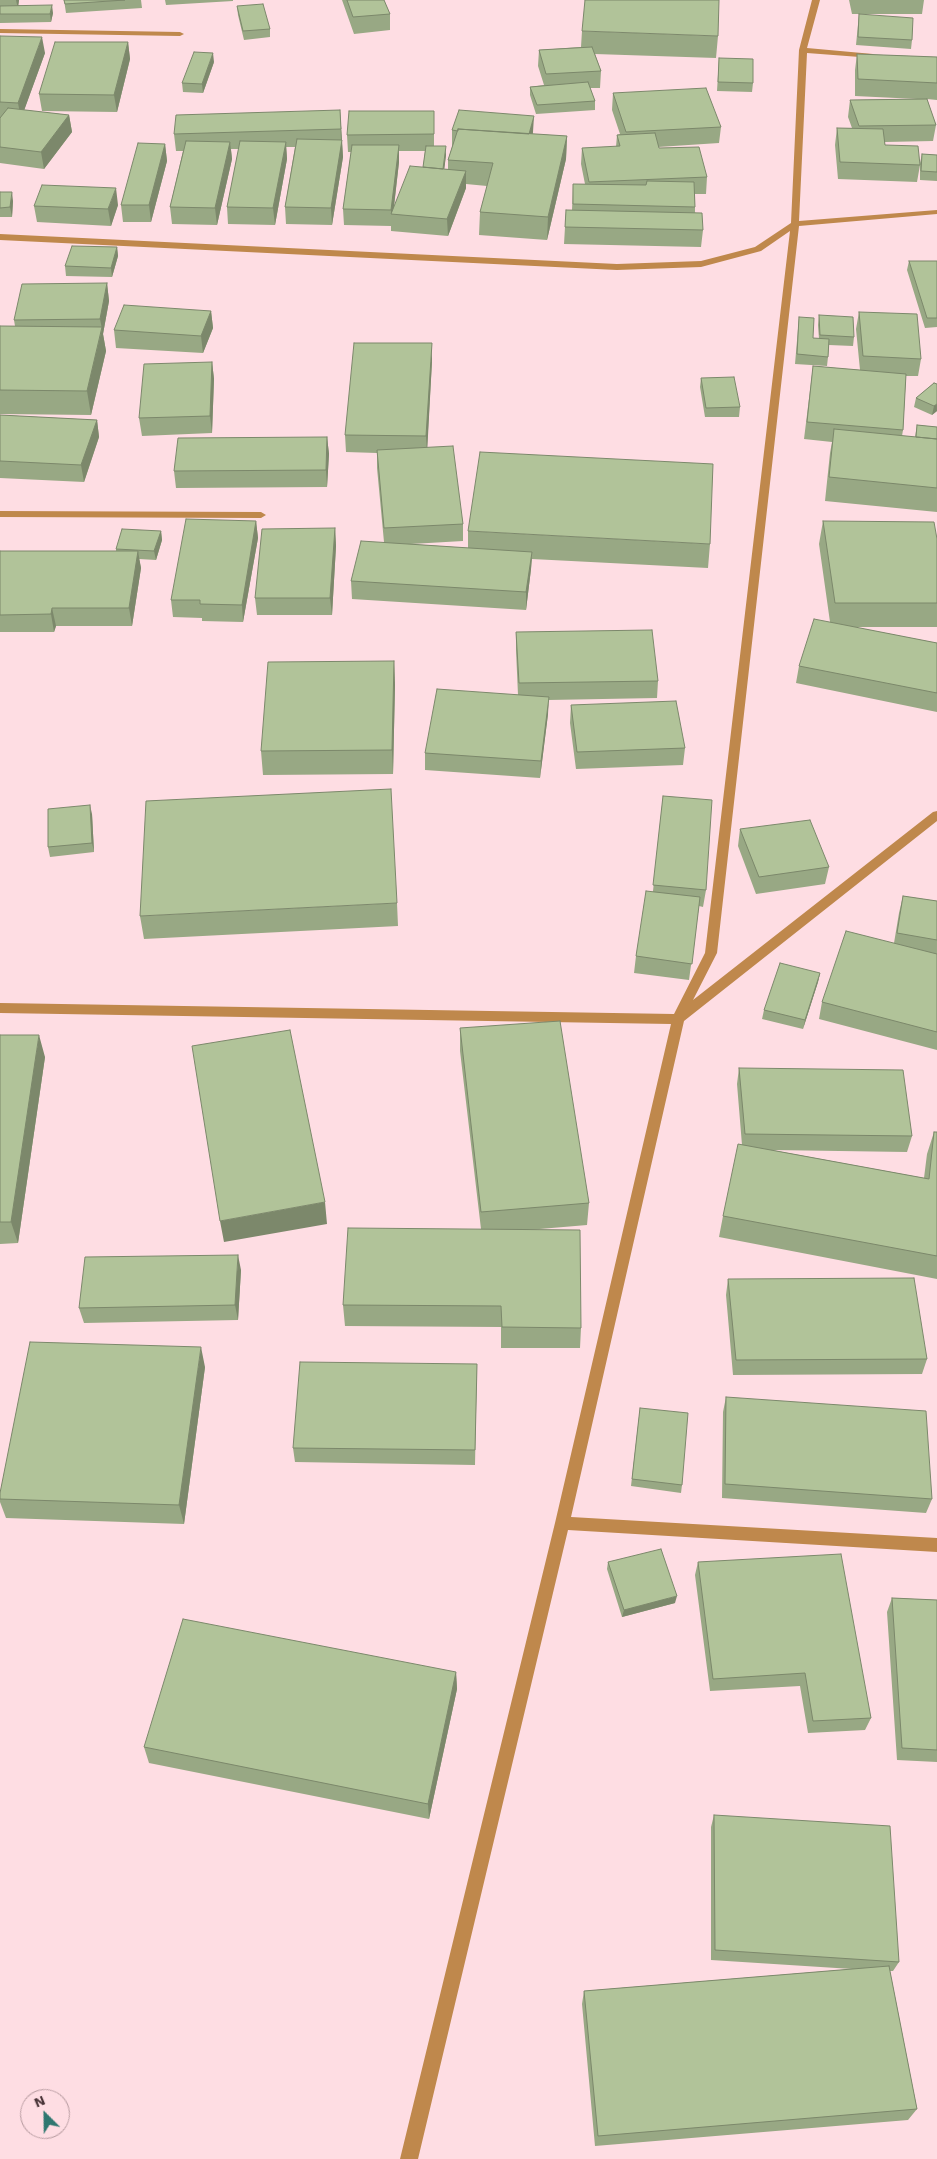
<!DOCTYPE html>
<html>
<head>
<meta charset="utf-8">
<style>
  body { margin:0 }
  #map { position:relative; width:937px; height:2159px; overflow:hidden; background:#fedde3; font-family:"Work Sans",sans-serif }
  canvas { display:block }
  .north { position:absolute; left:20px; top:2089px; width:50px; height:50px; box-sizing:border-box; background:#fedde3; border:1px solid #b69a9f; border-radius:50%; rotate:337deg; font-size:14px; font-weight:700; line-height:20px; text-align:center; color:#4a3539 }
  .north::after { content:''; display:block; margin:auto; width:18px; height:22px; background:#2f7770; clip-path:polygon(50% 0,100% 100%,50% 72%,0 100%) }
</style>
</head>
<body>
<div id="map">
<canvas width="937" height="2159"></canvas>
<div class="north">N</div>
</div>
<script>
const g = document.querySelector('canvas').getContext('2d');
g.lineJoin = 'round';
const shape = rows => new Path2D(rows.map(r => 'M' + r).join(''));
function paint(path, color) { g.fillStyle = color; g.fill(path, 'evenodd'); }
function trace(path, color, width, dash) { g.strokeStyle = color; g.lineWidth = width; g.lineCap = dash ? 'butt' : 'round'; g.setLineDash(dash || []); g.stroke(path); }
paint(shape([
  [812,0,820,0,807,48,873,54,877,56,873,58,807,53,799,221,937,210,937,214,799,226,717,953,693,1000,933,812,937,811,937,821,684,1021,571,1517,937,1538,937,1552,568,1530,418,2159,400,2159,555,1523,671,1024,0,1013,0,1003,674,1014,705,953,790,231,761,251,701,267,617,270,0,240,0,234,617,264,701,261,755,247,791,223,799,50,812,0],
  [0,29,180,32,184,34,180,36,0,33,0,29],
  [0,511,261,512,266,515,261,518,0,517,0,511]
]), '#bf884c');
paint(shape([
  [0,0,19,0,18,5,53,13,51,22,0,23],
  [64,0,141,0,142,8,66,13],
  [165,0,233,0,233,1,166,5],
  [342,0,384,0,390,14,390,30,354,34],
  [849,0,924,0,922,14,852,14],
  [237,6,270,29,270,37,244,40,238,15],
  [859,14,912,40,911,49,856,45],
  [582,31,718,36,716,58,595,54,601,71,600,88,590,88,595,101,595,110,536,114,530,95,530,87,544,85,538,66,539,50,581,47],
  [0,36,45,53,24,110,69,115,72,132,44,169,0,163],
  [128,42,130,59,117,112,42,111,39,94],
  [857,54,937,57,937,100,927,99,936,125,933,141,885,142,885,145,920,165,917,182,838,179,835,145,837,128,852,128,848,117,850,100,917,99,855,96,855,70],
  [719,58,753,83,752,92,717,91],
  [214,62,203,93,183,92,182,83],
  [613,93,721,127,719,143,658,147,659,148,707,177,706,194,695,194,695,212,703,230,701,247,564,244,566,210,572,210,573,184,585,184,581,164,582,148,616,147,617,135,620,134,612,110],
  [340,110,343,157,332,225,286,224,285,207,295,147,286,147,287,159,275,225,228,224,227,207,239,149,231,149,232,159,217,225,172,224,170,207,183,151,176,151,174,134],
  [434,111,434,146,446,155,444,169,448,169,448,160,452,147,452,130,533,132,533,134,567,136,566,159,547,240,479,235,480,212,487,186,466,184,466,188,448,236,391,231,391,226,344,225,343,209,351,152,348,152,347,135],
  [399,151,425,151,423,167,394,207,399,162],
  [165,144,167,161,151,222,123,222,121,205],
  [922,154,937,155,937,181,920,180,920,163],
  [0,192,13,201,12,217,0,217],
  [118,205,111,226,37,222,34,206],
  [117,247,118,256,112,277,66,276,65,266],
  [909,261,937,261,937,327,925,328,907,270],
  [107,283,109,301,103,334,106,351,91,415,0,414,0,326,15,326,14,320],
  [211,311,213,328,203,353,116,348,114,330],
  [859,312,921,359,918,376,906,376,903,430,902,436,915,437,917,425,937,427,937,512,825,501,830,453,832,442,804,439,813,366,860,370,856,329],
  [819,315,854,337,853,346,829,345,828,357,827,366,795,364,799,317,813,338,819,339,818,325],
  [432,361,427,448,463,524,463,541,411,544,468,548,468,531,710,544,708,568,532,559,531,569,526,610,352,599,351,581,384,542,377,468,377,453,346,452,345,435],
  [212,362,214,379,212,433,142,436,139,418],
  [701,378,740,407,739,417,705,417,700,387],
  [934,383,937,411,932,415,914,407,916,398],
  [0,415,97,420,99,437,84,482,0,478],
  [327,437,329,454,327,487,176,488,174,471],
  [256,521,258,538,243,622,202,621,202,618,173,617,171,600],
  [823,521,937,539,937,627,854,627,937,643,937,712,796,683,799,666,830,622,819,544],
  [335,528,336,546,332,615,257,615,255,598],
  [161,531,162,540,156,560,139,559,141,568,132,626,56,626,54,632,0,632,0,551,116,551,116,549],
  [516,632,658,681,657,698,548,700,548,714,540,778,425,770,425,753,518,695,516,650],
  [394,661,395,685,393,774,263,775,261,751],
  [571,705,685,748,683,765,576,769,570,723],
  [663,796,706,890,703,907,699,906,689,980,634,973,636,956,653,891],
  [92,814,94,852,50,857,48,847],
  [740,829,829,867,825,884,756,894,738,846],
  [903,896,937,901,937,1050,819,1019,822,1002,894,943,899,913],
  [397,903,398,926,144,939,140,916],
  [820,973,818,982,803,1029,762,1019,764,1010],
  [460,1028,589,1203,587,1225,528,1230,581,1328,580,1348,501,1348,501,1327,345,1326,343,1305,481,1229,460,1051],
  [0,1035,45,1057,18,1243,0,1244],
  [739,1068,912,1136,907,1152,772,1150,924,1178,927,1154,934,1132,937,1132,937,1279,719,1237,723,1216,742,1145,737,1084],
  [241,1270,238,1320,84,1323,79,1308],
  [728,1279,927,1359,922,1374,733,1375,726,1295],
  [477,1364,475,1465,295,1462,293,1448],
  [205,1367,184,1524,6,1518,0,1502,0,1493],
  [726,1397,932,1499,926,1513,722,1498,723,1412],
  [640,1408,682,1485,681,1493,631,1486],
  [608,1562,675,1603,622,1617,607,1569],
  [698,1562,871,1718,865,1730,808,1733,800,1686,710,1691,695,1575],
  [892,1598,937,1600,937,1762,897,1760,887,1612],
  [456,1672,457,1689,429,1819,149,1763,144,1747],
  [714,1815,899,1962,893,1971,890,1971,917,2109,908,2120,595,2146,582,2004,584,1991,852,1969,711,1960,711,1827]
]), '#98a884');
paint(shape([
  [16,0,19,0,18,9],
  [52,5,53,13,51,22,50,14],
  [42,37,45,53,21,119,18,103],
  [128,42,130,59,117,112,114,95],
  [213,53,214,62,203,93,202,84],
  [340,110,343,157,332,225,331,208,341,143],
  [69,115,72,132,44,169,41,152],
  [534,116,533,132,528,153,528,136],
  [567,136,566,159,547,240,548,217],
  [230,142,232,159,217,225,215,208],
  [286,142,287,159,275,225,273,208],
  [165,144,167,161,151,222,149,205],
  [399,145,399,162,393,214,391,214,391,210],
  [446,146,446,155,443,180,443,171],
  [466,171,466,188,448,236,447,219],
  [116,188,118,205,111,226,108,209],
  [12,192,13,201,12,217,10,207],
  [117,247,118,256,112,277,111,268],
  [107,283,109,301,103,334,106,351,91,415,87,391,102,329,100,319],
  [211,311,213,328,203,353,201,336],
  [432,343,432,361,427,454,426,436],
  [212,362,214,379,212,433,210,416],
  [937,404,937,411,932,415,934,406],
  [97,420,99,437,84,482,81,465],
  [327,437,329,454,327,487,326,470],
  [256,521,258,538,243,622,242,605],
  [335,528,336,546,332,615,330,598],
  [161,531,162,540,156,560,154,551],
  [138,551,141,568,132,626,129,608],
  [532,552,531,569,526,610,526,592],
  [52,608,56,626,54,632,51,614],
  [394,661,395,685,393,774,392,750],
  [549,697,548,714,540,778,541,761],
  [90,805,92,814,94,852,92,843],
  [820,973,818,982,803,1029,805,1020],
  [39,1035,45,1057,18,1243,11,1222],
  [325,1202,327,1224,224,1242,220,1221],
  [238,1255,241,1270,238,1320,235,1305],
  [201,1347,205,1367,184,1524,179,1505],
  [677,1596,675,1603,622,1617,624,1610],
  [456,1672,457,1689,429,1819,428,1804]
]), '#7c886b');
const building = shape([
  [64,0,125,0,65,4,64,0],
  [347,0,384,0,390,14,353,17,347,0],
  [585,0,719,0,718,36,582,31,585,0],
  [263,4,270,29,243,31,237,6,263,4],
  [52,5,50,14,0,14,0,6,52,5],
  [859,14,913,18,912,40,858,37,859,14],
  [0,36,42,37,18,103,0,102,0,36],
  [55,42,128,42,114,95,39,94,55,42],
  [592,47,601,71,546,74,539,50,592,47],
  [194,52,213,53,202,84,182,83,194,52],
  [857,54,937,57,937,83,858,79,857,54],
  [719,58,753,59,753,83,718,82,719,58],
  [588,82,595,101,537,105,530,87,588,82],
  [706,88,721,127,626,132,613,93,706,88],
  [927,99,936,125,859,126,850,100,927,99],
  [8,108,69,115,41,152,0,147,0,118,8,108],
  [340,110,341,129,174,134,176,115,340,110],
  [459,110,534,116,529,134,458,129,458,131,452,130,459,110],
  [349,111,434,111,434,134,347,135,349,111],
  [837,128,883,129,885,145,918,146,920,165,840,162,837,128],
  [458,129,567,136,548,217,480,212,493,163,448,160,458,129],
  [655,133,659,148,699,147,707,177,589,182,582,148,620,146,617,135,655,133],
  [297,139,342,140,331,208,285,207,297,139],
  [186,141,230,142,215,208,170,207,186,141],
  [240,141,286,142,273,208,227,207,240,141],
  [138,143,165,144,149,205,121,205,138,143],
  [352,145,399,145,391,210,343,209,352,145],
  [426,146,446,146,443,169,423,167,426,146],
  [922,154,937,155,937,172,921,171,922,154],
  [410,166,466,171,447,219,391,214,410,166],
  [647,181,694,182,695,207,573,204,573,184,646,185,647,181],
  [42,185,116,188,108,209,34,206,42,185],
  [0,192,12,192,10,207,0,208,0,192],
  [566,210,702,213,703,230,565,227,566,210],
  [72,246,117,247,111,268,65,266,72,246],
  [909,261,937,261,937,318,927,318,909,261],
  [107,283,100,319,14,320,22,284,107,283],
  [124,305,211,311,201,336,114,330,124,305],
  [859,312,917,314,921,359,863,356,859,312],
  [819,315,853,317,854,337,820,335,819,315],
  [799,317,814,318,813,338,829,339,828,357,797,354,799,317],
  [0,326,102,327,87,391,0,390,0,326],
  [354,343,432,343,426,436,345,435,354,343],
  [212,362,210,416,139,418,144,364,212,362],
  [813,366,906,374,903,430,807,422,813,366],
  [734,377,740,407,706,408,701,378,734,377],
  [934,383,937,384,937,404,934,406,916,398,934,383],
  [0,415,97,420,81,465,0,461,0,415],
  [917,425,937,427,937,439,916,437,917,425],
  [834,429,937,439,937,488,829,477,834,429],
  [327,437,326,470,174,471,178,438,327,437],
  [453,446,463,524,384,528,377,450,453,446],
  [480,452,713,464,710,544,468,531,480,452],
  [186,519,256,521,242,605,200,604,200,600,171,600,186,519],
  [823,521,934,522,937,539,937,603,835,603,823,521],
  [335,528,330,598,255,598,262,529,335,528],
  [122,529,161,531,154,551,116,549,122,529],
  [361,541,532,552,526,592,351,581,361,541],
  [0,551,138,551,129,608,52,608,51,614,0,615,0,551],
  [814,619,937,643,937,693,799,666,814,619],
  [652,630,658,681,519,683,516,632,652,630],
  [394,661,392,750,261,751,268,662,394,661],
  [437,689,549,697,541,761,425,753,437,689],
  [676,701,685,748,577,752,571,705,676,701],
  [391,789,397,903,140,916,146,801,391,789],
  [663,796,712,800,706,890,653,885,663,796],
  [90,805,92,843,48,847,48,809,90,805],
  [810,820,829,867,759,877,740,829,810,820],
  [646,891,700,897,692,964,636,956,646,891],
  [903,896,937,901,937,940,897,933,903,896],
  [846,931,937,954,937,1032,822,1002,846,931],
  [780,963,820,973,805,1020,764,1010,780,963],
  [560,1021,589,1203,481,1212,460,1028,560,1021],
  [290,1030,325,1202,220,1221,192,1046,290,1030],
  [0,1035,39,1035,11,1222,0,1222,0,1035],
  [739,1068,903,1070,912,1136,745,1134,739,1068],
  [934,1132,937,1132,937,1256,723,1216,738,1144,929,1179,934,1132],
  [348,1228,580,1230,581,1328,502,1327,501,1306,343,1305,348,1228],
  [238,1255,235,1305,79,1308,85,1257,238,1255],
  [914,1278,927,1359,736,1360,728,1279,914,1278],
  [30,1342,201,1347,179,1505,0,1499,0,1493,30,1342],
  [300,1362,477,1364,475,1450,293,1448,300,1362],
  [726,1397,926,1411,932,1499,725,1484,726,1397],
  [640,1408,688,1413,682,1485,632,1479,640,1408],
  [661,1549,677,1596,624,1610,608,1562,661,1549],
  [841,1554,871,1718,813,1721,805,1673,713,1679,698,1562,841,1554],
  [892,1598,937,1600,937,1750,902,1748,892,1598],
  [183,1619,456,1672,428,1804,144,1747,183,1619],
  [714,1815,890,1826,899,1962,715,1950,714,1815],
  [889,1966,917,2109,598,2136,584,1991,889,1966]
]);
paint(building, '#b1c399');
trace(building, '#7c886b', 1);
</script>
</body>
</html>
